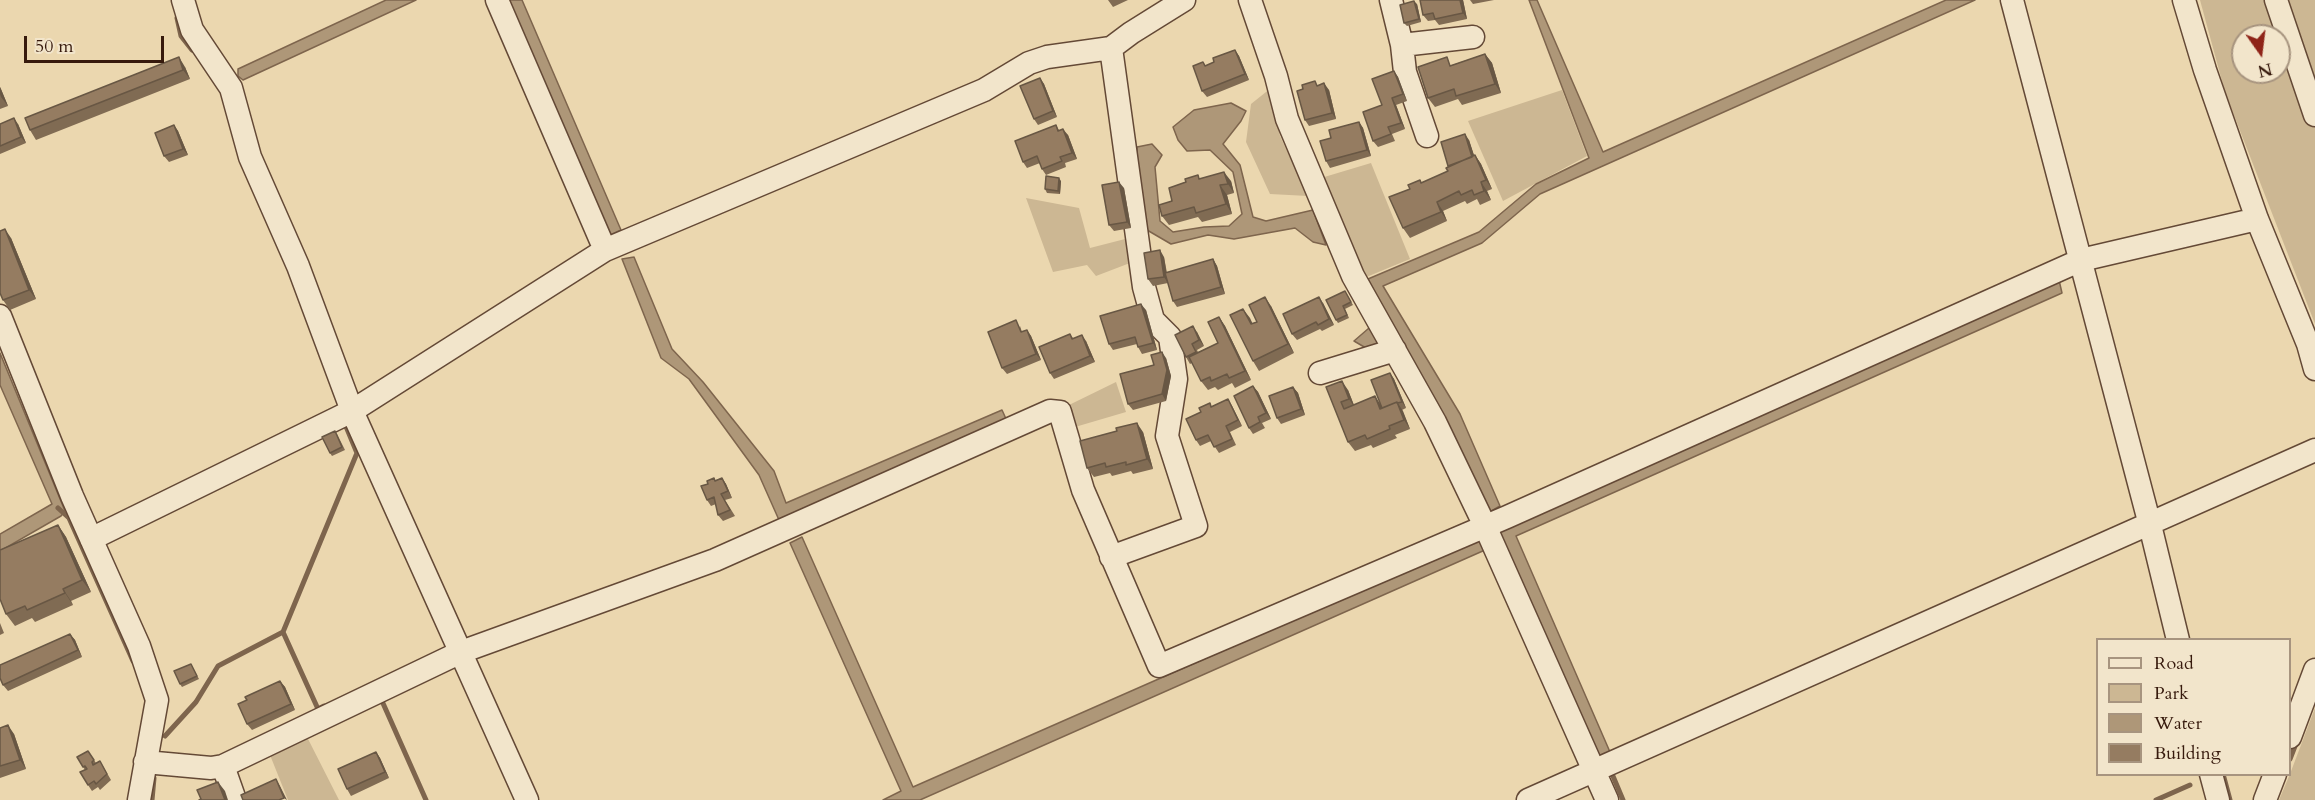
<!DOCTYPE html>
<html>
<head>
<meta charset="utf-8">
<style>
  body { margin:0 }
  #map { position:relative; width:2315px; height:800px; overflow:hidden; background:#ebd7af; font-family:Cardo,serif }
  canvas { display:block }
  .legend { position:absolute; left:2096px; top:638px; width:195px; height:138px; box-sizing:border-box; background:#f2e5cb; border:2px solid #a7947f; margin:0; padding:8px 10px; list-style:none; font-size:18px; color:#371a0d }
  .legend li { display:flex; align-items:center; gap:12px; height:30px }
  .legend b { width:30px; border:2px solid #a7947f }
  .north { position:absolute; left:2231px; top:24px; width:60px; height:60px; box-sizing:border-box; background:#f2e5cb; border:2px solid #a7947f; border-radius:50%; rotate:166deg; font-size:16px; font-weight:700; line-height:24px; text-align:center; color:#371a0d }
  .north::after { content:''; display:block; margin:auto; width:21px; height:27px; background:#8f2418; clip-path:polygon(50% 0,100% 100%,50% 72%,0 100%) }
  .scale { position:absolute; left:24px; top:36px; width:140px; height:27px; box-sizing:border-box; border:3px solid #371a0d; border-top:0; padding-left:8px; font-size:18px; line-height:21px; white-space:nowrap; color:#371a0d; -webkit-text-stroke:4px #f2e5cb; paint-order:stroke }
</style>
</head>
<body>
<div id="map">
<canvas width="2315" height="800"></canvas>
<ul class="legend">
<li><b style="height:8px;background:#f2e5cb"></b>Road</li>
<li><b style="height:16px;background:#ccb793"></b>Park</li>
<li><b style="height:16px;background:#ae9778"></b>Water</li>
<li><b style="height:16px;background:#957c61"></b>Building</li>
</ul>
<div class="north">N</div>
<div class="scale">50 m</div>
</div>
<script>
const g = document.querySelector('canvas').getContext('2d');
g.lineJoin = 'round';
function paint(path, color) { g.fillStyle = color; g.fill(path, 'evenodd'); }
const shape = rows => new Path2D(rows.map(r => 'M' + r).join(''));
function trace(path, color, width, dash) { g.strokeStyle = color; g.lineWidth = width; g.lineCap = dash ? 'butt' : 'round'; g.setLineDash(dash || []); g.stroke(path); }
paint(shape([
  [2200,0,2315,0,2315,324,2225,92],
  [2243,36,2279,36,2279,72,2243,72],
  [1271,88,1280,136,1308,196,1270,194,1246,142,1251,104],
  [1562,90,1587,156,1503,201,1468,121],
  [1371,163,1410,259,1364,278,1321,178],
  [1026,198,1079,208,1090,248,1129,238,1130,263,1096,276,1087,265,1053,272],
  [1116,382,1126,412,1075,427,1069,405],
  [2315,708,2315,800,2279,800,2290,774],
  [306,735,339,800,288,800,268,750]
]), '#ccb793');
const water = shape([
  [386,0,416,0,243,80,238,76,238,69,386,0],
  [508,0,522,0,621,230,610,235,508,0],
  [1529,0,1537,0,1603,152,1946,0,1975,0,1540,194,1482,243,1383,286,1460,414,1500,506,1488,513,1368,279,1479,232,1536,184,1589,158,1529,0],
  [1231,103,1246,111,1241,121,1223,144,1240,165,1253,217,1266,221,1313,210,1326,245,1313,242,1295,228,1234,239,1208,235,1171,244,1147,230,1137,166,1137,147,1152,144,1162,155,1155,167,1160,221,1173,232,1204,227,1229,226,1242,214,1233,172,1210,150,1187,151,1178,140,1173,127,1194,110,1231,103],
  [634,257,672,349,703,382,774,471,786,503,1002,410,1007,421,779,520,759,475,689,379,661,358,622,259,634,257],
  [2059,280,2062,293,1516,536,1610,752,1596,758,1497,529,2059,280],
  [1369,328,1379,340,1371,351,1354,341,1369,328],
  [0,353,65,511,61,516,0,551,0,534,52,504,0,385,0,353],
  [802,537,913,787,1479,538,1485,550,920,800,883,800,901,791,790,543,802,537]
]);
paint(water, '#ae9778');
trace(water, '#7e654d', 1.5);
trace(shape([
  [177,18,181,36,192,50],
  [58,508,69,518,133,661],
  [283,632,318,709,324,706],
  [382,701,426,800],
  [165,736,196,702,218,666,283,632,357,453,345,424],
  [2290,759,2297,741],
  [1610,769,1623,800],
  [2223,774,2230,800],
  [152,800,154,778],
  [2156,800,2190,785]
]), '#7e654d', 5);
const minor = shape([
  [183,0,192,30,231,88,250,157,298,266,352,411,527,800],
  [497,0,605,250],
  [1250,0,1276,76,1287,119,1353,276,1435,422,1485,526,1607,800],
  [1391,0,1402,45,1405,72,1427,136],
  [2012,0,2150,525,2178,640],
  [2184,0,2205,70,2257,219,2308,344,2315,369],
  [2276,0,2315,115],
  [1402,45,1473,37],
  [1111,48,1144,287,1153,320,1170,337,1176,379,1167,436,1196,526,1111,557],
  [0,316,72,496,139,646,157,700,139,800],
  [1320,373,1395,350],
  [91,539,352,411,605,250,984,90,1029,63,1047,57,1111,48,1131,33,1184,0],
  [2290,737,2315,670],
  [145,762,211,768,223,766,461,652,715,560,1050,411,1060,412,1083,490,1159,666,1507,517,2081,260,2257,219],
  [223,766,235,800],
  [2211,774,2218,800],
  [1528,800,2315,450],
  [2265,800,2275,774]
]);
trace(minor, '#644936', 25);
trace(minor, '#f2e5cb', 22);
paint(shape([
  [1108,0,1128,0,1113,7],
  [1420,0,1463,0,1467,19,1439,25,1435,20,1428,21,1423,15],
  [1470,0,1494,0,1473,4],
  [1417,4,1421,22,1407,26,1404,23],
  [1235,50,1239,56,1249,80,1207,97,1202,91,1203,62,1206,66,1214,62],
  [1485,54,1492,63,1501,93,1462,105,1458,99,1435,107,1428,98,1452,65],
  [185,67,190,79,36,140,30,130],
  [1394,71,1398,77,1407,101,1396,105,1405,129,1392,134,1395,141,1378,147,1373,141,1382,105],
  [1040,78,1044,84,1057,117,1038,125,1034,119],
  [1318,85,1329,90,1336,119,1309,126,1305,120],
  [0,87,8,106,0,109],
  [1359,122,1363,128,1371,156,1330,168,1326,161,1331,138],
  [0,124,18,124,26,143,0,154],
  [174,125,178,131,188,155,169,162,164,156],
  [1056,125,1059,130,1068,135,1077,159,1065,163,1066,167,1046,175,1042,169,1040,163,1027,168,1023,162],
  [1469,140,1474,156,1475,155,1481,164,1492,189,1487,191,1491,200,1480,205,1477,199,1467,204,1465,201,1443,211,1447,221,1410,238,1403,228,1410,189,1420,180,1422,183,1448,171,1449,167,1448,166],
  [1201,178,1231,181,1234,193,1227,195,1232,214,1202,222,1198,217,1169,225,1162,216],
  [1061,181,1060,194,1047,193,1045,189],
  [1124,188,1131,228,1114,231,1109,225],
  [11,238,36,299,10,310,3,300],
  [1164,257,1167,273,1213,259,1217,266,1225,294,1177,307,1173,301,1168,283,1153,286,1148,279],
  [1345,291,1353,305,1345,309,1349,318,1338,323,1336,320],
  [1323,303,1334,325,1322,331,1320,329,1297,340,1292,334],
  [1271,306,1294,353,1259,371,1253,361,1243,309,1252,324,1257,322],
  [1146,310,1157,350,1142,354,1138,347,1137,344,1113,350,1109,344],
  [1219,317,1225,326,1251,380,1235,388,1232,383,1218,390,1215,387,1208,390,1201,381,1192,363,1190,364,1186,357,1197,332,1204,346,1197,350,1198,352,1218,343],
  [1020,326,1022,332,1027,330,1031,336,1041,360,1007,374,1002,368],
  [1070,334,1073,338,1086,341,1095,362,1054,379,1050,373],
  [1166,358,1171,376,1166,401,1133,410,1128,404,1154,365],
  [1390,373,1394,379,1406,408,1402,410,1410,429,1395,435,1397,438,1373,448,1371,445,1355,451,1348,442,1326,387,1348,390,1354,405,1382,408],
  [1253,386,1258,392,1271,419,1262,423,1265,428,1253,434,1249,428],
  [1293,387,1298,393,1305,415,1281,424,1277,418],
  [1228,399,1232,406,1242,426,1230,432,1236,445,1219,453,1211,441,1200,446,1196,440,1212,407],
  [1143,432,1153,469,1133,474,1131,471,1112,476,1110,473,1094,477,1087,468],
  [337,434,345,450,332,456,330,453],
  [722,478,726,484,732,498,725,500,735,516,723,521,718,515,716,504,711,506,707,500,716,480],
  [58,525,66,537,91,592,71,601,73,605,35,622,32,618,15,626,6,614],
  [0,623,4,633,0,635],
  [70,634,75,640,82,657,8,691,3,685],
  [191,664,199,679,182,687,180,684],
  [280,681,285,687,295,710,252,730,247,724],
  [0,728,14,734,26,769,0,778],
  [88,751,96,763,100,761,111,780,100,790,98,787,92,791,88,785,85,770,77,757],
  [376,752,380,758,389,778,351,796,347,789]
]), '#806b53');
paint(shape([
  [1460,0,1463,0,1467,19,1463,13],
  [1414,1,1417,4,1421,22,1419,19],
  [1235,50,1239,56,1249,80,1245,74],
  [1485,54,1492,63,1501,93,1495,84],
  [179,57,185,67,190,79,183,70],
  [1394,71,1398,77,1407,101,1403,94],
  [1040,78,1044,84,1057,117,1053,111],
  [1324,83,1329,90,1336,119,1332,113],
  [0,87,1,89,8,106,1,97,0,94],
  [1392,98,1396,105,1405,129,1401,123],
  [14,118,18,124,26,143,21,137],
  [1359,122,1363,128,1371,156,1367,150],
  [174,125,178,131,188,155,183,149],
  [1063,129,1068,135,1077,159,1072,153],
  [1465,134,1469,140,1477,164,1472,158],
  [1475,155,1481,164,1492,189,1486,180],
  [1224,172,1231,181,1234,193,1228,184],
  [1059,178,1061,181,1060,194,1058,191],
  [1119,182,1124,188,1131,228,1127,222],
  [1481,182,1487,191,1491,200,1484,191],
  [1220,185,1227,195,1232,214,1226,204],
  [1437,202,1443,211,1447,221,1441,212],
  [5,229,11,238,36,299,29,290],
  [1160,250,1164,257,1168,283,1164,277],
  [1213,259,1217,266,1225,294,1221,287],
  [1265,297,1271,306,1294,353,1288,344],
  [1319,297,1323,303,1334,325,1329,319],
  [1141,304,1146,310,1157,350,1153,343],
  [1243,309,1250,318,1257,333,1251,324],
  [1219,317,1225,326,1251,380,1245,371],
  [1193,326,1197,332,1204,346,1199,340],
  [1027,330,1031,336,1041,360,1036,354],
  [1082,335,1086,341,1095,362,1090,356],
  [1162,352,1166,358,1171,376,1166,401,1162,394],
  [1390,373,1394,379,1406,408,1402,402],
  [1342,381,1348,390,1355,408,1349,399],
  [1253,386,1258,392,1271,419,1266,413],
  [1293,387,1298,393,1305,415,1301,409],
  [1375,396,1381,405,1386,418,1380,409],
  [1228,399,1232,406,1242,426,1238,420],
  [1397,402,1403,411,1410,429,1404,420],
  [1137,423,1143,432,1153,469,1147,459],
  [722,478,726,484,732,498,728,491],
  [58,525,66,537,91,592,82,580],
  [63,589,71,601,73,605,65,593],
  [70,634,75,640,82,657,78,650],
  [280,681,285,687,295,710,291,704],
  [8,725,14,734,26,769,20,760],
  [376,752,380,758,389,778,385,772],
  [276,779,280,786,287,800,284,798],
  [218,782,225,791,228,800,225,800]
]), '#685744');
const building = shape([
  [1420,0,1460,0,1463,13,1435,19,1433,13,1423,15,1420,0],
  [1414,1,1419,19,1404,23,1400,5,1414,1],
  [1235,50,1245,74,1202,91,1193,66,1203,62,1205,66,1214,62,1213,58,1235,50],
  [1485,54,1495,84,1456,96,1454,89,1428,98,1418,67,1447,57,1450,66,1485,54],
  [179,57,183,70,30,130,25,118,179,57],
  [1394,71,1403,94,1392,98,1401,123,1388,127,1391,134,1373,141,1363,112,1382,105,1372,79,1394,71],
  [1040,78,1053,111,1034,119,1020,86,1040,78],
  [1315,81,1317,86,1324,83,1332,113,1305,120,1297,91,1303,89,1302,85,1315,81],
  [14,118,21,137,0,146,0,124,14,118],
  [1359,122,1367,150,1326,161,1320,141,1331,138,1329,130,1359,122],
  [174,125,183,149,164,156,155,133,174,125],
  [1056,125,1058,131,1063,129,1072,153,1060,157,1062,161,1042,169,1037,156,1023,162,1015,141,1056,125],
  [1465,134,1472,157,1448,166,1441,142,1465,134],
  [1475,155,1486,180,1481,182,1484,191,1474,195,1472,190,1461,195,1459,191,1437,202,1441,212,1403,228,1389,197,1410,189,1408,185,1420,180,1421,183,1448,171,1446,168,1475,155],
  [1224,172,1228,184,1220,185,1226,204,1196,213,1194,207,1162,216,1159,205,1172,201,1169,188,1186,182,1185,179,1198,175,1199,179,1224,172],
  [1046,176,1059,178,1058,191,1045,189,1046,176],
  [1119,182,1127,222,1109,225,1102,185,1119,182],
  [5,229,29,290,3,300,0,293,0,231,5,229],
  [1160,250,1164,277,1148,279,1144,253,1160,250],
  [1213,259,1221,287,1173,301,1165,273,1213,259],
  [1345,291,1351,302,1343,306,1347,315,1336,320,1326,300,1345,291],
  [1265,297,1288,344,1253,361,1230,315,1243,309,1251,324,1257,322,1249,305,1265,297],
  [1319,297,1329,319,1318,325,1316,322,1292,334,1283,314,1319,297],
  [1141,304,1153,343,1138,347,1135,337,1109,344,1100,316,1141,304],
  [1219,317,1245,371,1229,378,1227,374,1211,381,1210,377,1201,381,1189,357,1218,343,1208,322,1219,317],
  [1016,320,1021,332,1027,330,1036,354,1002,368,988,332,1016,320],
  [1193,326,1199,340,1192,344,1196,352,1186,357,1175,335,1193,326],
  [1070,334,1072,339,1082,335,1090,356,1050,373,1039,347,1070,334],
  [1162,352,1167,370,1162,394,1128,404,1120,374,1154,365,1151,355,1162,352],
  [1390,373,1402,402,1397,403,1397,402,1382,408,1371,380,1390,373],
  [1342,381,1349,399,1341,402,1344,409,1375,396,1380,409,1397,402,1404,420,1389,426,1390,429,1367,439,1365,435,1348,442,1326,387,1342,381],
  [1253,386,1266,413,1258,417,1260,422,1249,428,1234,396,1253,386],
  [1293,387,1301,409,1277,418,1269,396,1293,387],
  [1228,399,1238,420,1226,426,1232,439,1214,447,1208,435,1196,440,1186,419,1201,412,1199,408,1210,403,1211,407,1228,399],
  [1137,423,1147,459,1126,465,1126,462,1106,467,1105,463,1087,468,1080,441,1117,431,1116,428,1137,423],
  [335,431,342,447,330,453,322,437,335,431],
  [714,478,715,481,722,478,728,491,721,494,730,510,718,515,714,497,707,500,701,486,708,484,707,481,714,478],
  [58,525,82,580,63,589,65,593,27,610,25,606,6,614,0,599,0,550,58,525],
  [70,634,78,650,3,685,0,678,0,665,70,634],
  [191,664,197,676,180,684,174,671,191,664],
  [280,681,291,704,247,724,238,704,247,700,245,697,280,681],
  [8,725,20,760,0,766,0,728,8,725],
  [88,751,94,760,92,762,93,765,100,761,107,774,96,784,94,781,88,785,80,772,87,769,85,766,83,767,77,757,88,751],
  [376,752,385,772,347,789,338,769,376,752],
  [276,779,284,798,279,800,243,800,241,795,276,779],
  [218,782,225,800,199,800,201,799,197,790,218,782]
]);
paint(building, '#957c61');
trace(building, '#685744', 1.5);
</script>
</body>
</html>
